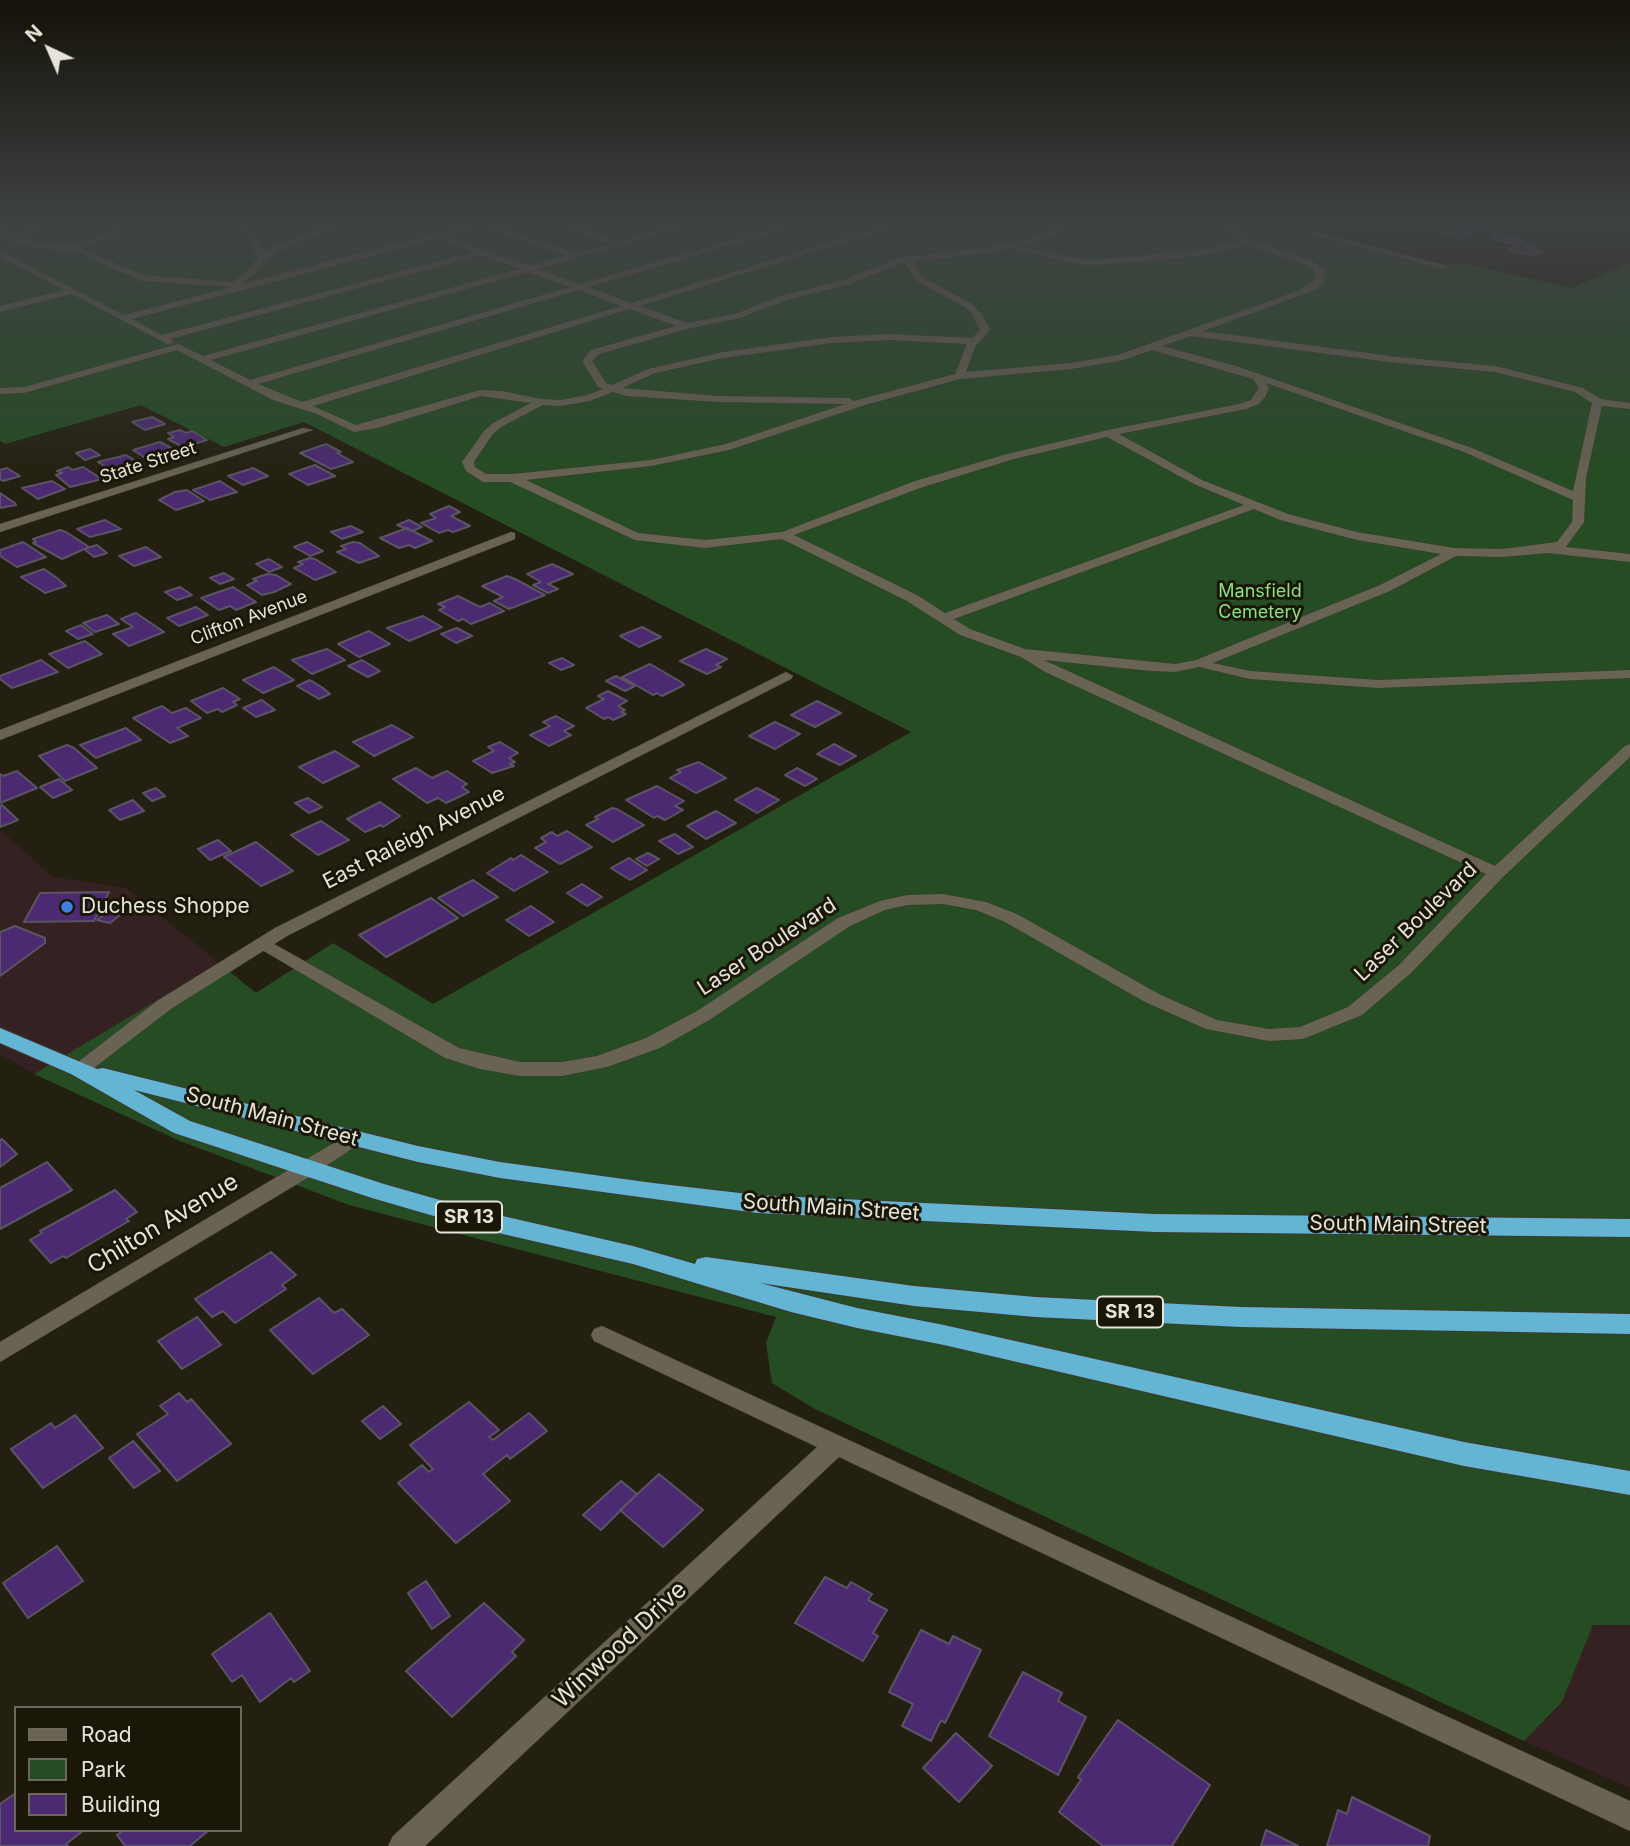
<!DOCTYPE html>
<html>
<head>
<meta charset="utf-8">
<style>
  body { margin:0 }
  #map { position:relative; width:1630px; height:1846px; overflow:hidden; background:#242011; font-family:Inter,sans-serif }
  canvas { display:block }
  .legend { position:absolute; left:14px; top:1706px; width:228px; height:126px; box-sizing:border-box; background:#1b1708; border:2px solid #6c695c; margin:0; padding:9px 12px; list-style:none; font-size:21px; color:#e6e3da }
  .legend li { display:flex; align-items:center; gap:14px; height:35px }
  .legend b { width:35px; border:2px solid #6c695c }
  .north { position:absolute; left:14px; top:14px; width:70px; height:70px; -webkit-text-stroke:5px #1b1708; paint-order:stroke; rotate:316deg; font-size:19px; font-weight:700; line-height:28px; text-align:center; color:#e6e3da }
  .north::after { content:''; display:block; margin:auto; width:24px; height:32px; background:#e6e3da; clip-path:polygon(50% 0,100% 100%,50% 72%,0 100%) }
</style>
</head>
<body>
<div id="map">
<canvas width="1630" height="1846"></canvas>
<ul class="legend">
<li><b style="height:9px;background:#686352"></b>Road</li>
<li><b style="height:19px;background:#254c23"></b>Park</li>
<li><b style="height:19px;background:#4b2a71"></b>Building</li>
</ul>
<div class="north">N</div>
</div>
<script>
const g = document.querySelector('canvas').getContext('2d');
g.lineJoin = 'round';
function paint(path, color) { g.fillStyle = color; g.fill(path, 'evenodd'); }
const shape = rows => new Path2D(rows.map(r => 'M' + r).join(''));
function trace(path, color, width, dash) { g.strokeStyle = color; g.lineWidth = width; g.lineCap = dash ? 'butt' : 'round'; g.setLineDash(dash || []); g.stroke(path); }
function drawText(font, color, halo, rows, align = 'center') {
  g.font = font + ' Inter,sans-serif'; g.lineWidth = 6; g.setLineDash([]); g.textBaseline = 'middle'; g.strokeStyle = halo; g.fillStyle = color; for (const [text, x, y, turn = 0] of rows) {
    g.save(); g.translate(x, y); g.rotate((+turn || 0) * Math.PI / 180); g.textAlign = isNaN(turn) ? turn : align; if (halo) g.strokeText(text, 0, 0); g.fillText(text, 0, 0); g.restore();
  }
}
paint(shape([
  [0,830,53,877,126,888,219,963,34,1074,0,1054],
  [1593,1625,1630,1625,1630,1788,1524,1741,1562,1702]
]), '#352122');
paint(shape([
  [0,225,1278,225,1445,266,1456,262,1572,288,1630,263,1630,1625,1593,1625,1562,1702,1524,1741,815,1409,772,1383,766,1343,776,1317,349,1205,180,1141,34,1074,219,963,256,993,333,943,433,1004,911,732,304,422,224,447,141,405,5,444,0,441]
]), '#254c23');
const building = shape([
  [1464,225,1483,228,1462,237,1444,233,1464,225],
  [1502,235,1523,240,1513,244,1492,239,1502,235],
  [1518,242,1534,246,1530,248,1543,252,1531,255,1508,250,1518,245,1513,244,1518,242],
  [152,417,165,424,145,430,132,422,152,417],
  [180,430,186,433,192,431,207,440,183,447,168,439,174,437,168,433,180,430],
  [160,442,175,450,147,459,133,450,160,442],
  [326,444,341,452,337,453,353,462,331,469,300,453,326,444],
  [90,449,100,455,85,460,76,453,90,449],
  [126,455,144,466,117,474,98,462,126,455],
  [315,465,335,476,308,485,289,474,315,465],
  [68,467,73,470,83,467,102,479,70,487,56,475,62,473,57,471,68,467],
  [7,468,20,476,3,481,0,479,0,470,7,468],
  [253,468,268,476,243,485,228,476,253,468],
  [52,481,65,489,38,499,22,488,52,481],
  [220,481,237,492,210,500,193,490,220,481],
  [187,490,204,501,176,510,159,500,175,492,187,490],
  [0,493,15,503,16,505,0,508,0,493],
  [449,506,460,512,451,516,470,526,453,532,448,530,439,533,421,523,436,518,430,514,449,506],
  [105,520,121,529,90,537,77,529,105,520],
  [409,520,422,527,412,531,397,525,409,520],
  [351,526,363,532,342,539,331,532,351,526],
  [407,528,432,541,415,548,409,545,399,548,380,538,407,528],
  [60,530,66,532,89,547,62,559,33,543,36,542,33,539,60,530],
  [23,542,46,557,17,567,0,556,0,550,23,542],
  [307,542,323,551,310,556,294,547,307,542],
  [353,542,360,543,379,556,359,563,337,552,346,549,341,546,353,542],
  [97,545,107,553,94,557,84,549,97,545],
  [146,547,161,557,134,566,119,556,146,547],
  [310,558,315,559,336,572,315,580,294,568,303,564,298,562,310,558],
  [269,559,282,567,269,572,256,564,269,559],
  [552,564,573,574,548,584,558,589,548,593,533,585,541,582,527,574,552,564],
  [44,569,57,578,66,586,45,593,21,577,44,569],
  [224,573,234,579,220,584,210,578,224,573],
  [267,574,276,575,291,584,274,592,262,595,247,585,257,581,253,579,267,574],
  [507,576,515,579,545,595,509,609,494,601,503,597,482,586,507,576],
  [180,587,192,595,177,600,165,592,180,587],
  [233,587,256,602,236,610,230,606,219,610,201,598,233,587],
  [458,596,480,607,490,603,504,611,471,624,463,619,458,621,439,610,445,607,438,604,458,596],
  [196,607,208,615,179,626,167,618,196,607],
  [136,613,164,632,129,646,113,634,133,627,121,619,136,613],
  [107,615,119,624,95,632,83,623,107,615],
  [423,616,442,627,409,641,387,628,423,616],
  [81,625,93,634,78,639,66,631,81,625],
  [642,627,661,637,639,647,620,636,642,627],
  [457,628,472,636,456,643,441,634,457,628],
  [369,631,390,644,359,657,338,644,369,631],
  [85,641,102,654,68,668,49,654,85,641],
  [327,649,345,660,312,674,292,660,327,649],
  [706,649,727,659,716,665,721,667,707,674,680,661,706,649],
  [562,658,574,665,561,670,549,663,562,658],
  [41,660,58,672,12,688,0,679,0,676,41,660],
  [362,660,380,671,368,677,348,666,362,660],
  [650,664,681,682,684,685,662,696,657,693,653,695,622,677,650,664],
  [274,667,294,680,263,693,243,680,274,667],
  [616,676,635,686,625,691,606,681,616,676],
  [310,680,323,688,330,694,319,699,297,686,310,680],
  [223,688,240,699,233,702,237,705,222,712,218,709,207,713,191,701,223,688],
  [608,691,627,701,618,706,625,710,621,712,626,714,613,720,608,717,604,719,586,708,604,699,598,696,608,691],
  [262,700,275,710,256,717,243,708,262,700],
  [817,701,841,713,815,727,791,715,817,701],
  [162,706,172,713,186,708,201,718,177,728,188,736,170,743,133,718,162,706],
  [556,716,574,726,564,731,571,735,549,746,530,735,550,726,543,722,556,716],
  [775,722,800,734,775,749,749,736,775,722],
  [392,725,413,737,374,756,353,742,392,725],
  [126,728,141,740,96,758,80,745,126,728],
  [500,742,518,753,509,758,515,762,510,764,514,766,492,773,473,761,494,751,488,747,500,742],
  [834,744,856,756,840,765,817,754,834,744],
  [67,745,74,748,97,768,65,781,39,756,67,745],
  [335,751,359,766,323,783,299,767,335,751],
  [699,762,726,778,696,793,670,778,681,772,677,770,699,762],
  [416,768,432,778,447,771,467,784,462,787,469,792,446,803,438,798,427,803,393,779,416,768],
  [797,768,817,779,805,786,785,775,797,768],
  [17,771,37,788,0,803,0,774,3,776,17,771],
  [59,779,72,790,53,798,40,787,59,779],
  [657,786,684,801,675,806,683,810,665,820,657,816,654,818,626,800,657,786],
  [156,788,165,796,152,801,143,793,156,788],
  [757,788,779,800,757,813,735,800,757,788],
  [308,798,322,807,309,813,295,803,308,798],
  [133,800,144,811,120,820,109,810,133,800],
  [380,802,400,816,383,827,381,825,365,832,347,819,380,802],
  [2,805,18,820,0,827,0,806,2,805],
  [612,808,617,809,644,825,613,842,586,825,598,819,595,817,612,808],
  [716,811,736,823,706,839,687,826,716,811],
  [321,821,349,840,318,855,291,835,321,821],
  [567,831,592,847,560,864,535,848,546,842,541,838,552,832,557,836,567,831],
  [675,834,693,847,678,854,659,841,675,834],
  [218,840,231,851,210,860,198,849,218,840],
  [256,842,293,871,261,886,224,857,256,842],
  [648,853,659,859,647,866,636,859,648,853],
  [521,855,548,872,514,891,487,873,511,858,513,860,521,855],
  [629,858,647,870,630,880,611,868,629,858],
  [473,880,498,897,463,916,438,898,473,880],
  [582,884,602,897,587,906,567,893,582,884],
  [109,892,94,921,24,922,40,893,109,892],
  [431,898,458,918,386,957,359,935,431,898],
  [531,906,554,922,529,936,506,920,531,906],
  [114,907,126,910,110,923,97,920,114,907],
  [15,926,45,938,45,943,0,976,0,932,15,926],
  [2,1139,17,1154,0,1167,0,1140,2,1139],
  [47,1162,72,1190,0,1229,0,1188,47,1162],
  [115,1190,137,1212,126,1219,129,1221,66,1258,63,1256,51,1263,30,1240,42,1233,40,1231,115,1190],
  [271,1252,296,1275,282,1285,286,1289,235,1323,223,1311,212,1317,195,1299,271,1252],
  [319,1298,334,1313,342,1309,369,1335,313,1374,270,1330,319,1298],
  [197,1317,221,1345,182,1369,158,1341,197,1317],
  [179,1393,187,1402,191,1399,231,1444,177,1481,137,1434,168,1414,160,1406,179,1393],
  [469,1402,499,1430,489,1437,493,1440,529,1413,547,1431,510,1459,507,1455,483,1474,510,1501,456,1543,398,1483,422,1465,429,1472,433,1469,410,1445,469,1402],
  [383,1406,401,1424,380,1439,362,1421,383,1406],
  [75,1415,103,1448,43,1488,11,1449,51,1423,55,1428,75,1415],
  [133,1441,160,1471,134,1488,109,1458,133,1441],
  [659,1474,703,1510,663,1547,620,1510,659,1474],
  [621,1481,637,1494,601,1530,583,1515,621,1481],
  [57,1546,83,1581,28,1618,3,1583,57,1546],
  [825,1577,847,1588,851,1582,872,1594,868,1600,887,1610,873,1633,878,1636,863,1661,795,1623,825,1577],
  [426,1581,450,1616,432,1629,408,1593,426,1581],
  [484,1603,524,1640,512,1652,516,1656,452,1717,406,1671,484,1603],
  [270,1613,310,1671,294,1682,291,1678,260,1702,242,1675,232,1682,212,1654,270,1613],
  [921,1630,949,1644,953,1636,981,1650,945,1723,941,1720,931,1741,902,1726,913,1704,889,1692,921,1630],
  [1023,1672,1062,1693,1058,1701,1086,1717,1058,1775,989,1736,1023,1672],
  [1118,1720,1210,1785,1172,1846,1103,1846,1059,1812,1081,1780,1078,1777,1118,1720],
  [956,1733,992,1766,959,1802,923,1768,956,1733],
  [16,1793,16,1830,84,1830,66,1844,68,1846,0,1846,0,1804,16,1793],
  [1352,1797,1430,1836,1428,1846,1327,1846,1338,1810,1347,1814,1352,1797],
  [124,1830,209,1830,190,1846,125,1846,117,1835,124,1830],
  [1266,1830,1298,1846,1261,1846,1266,1830]
]);
paint(building, '#4b2a71');
trace(building, '#5a5464', 2);
const service = shape([
  [33,225,45,225,23,237,37,243,65,246,104,235,109,232,113,225,121,225,116,236,78,247,143,275,233,282,249,269,258,257,240,225,248,225,266,252,283,242,331,225,344,225,289,246,265,260,255,273,242,284,469,225,493,225,575,253,610,244,562,225,575,225,619,241,677,225,691,225,538,269,580,284,784,225,798,225,589,287,631,303,886,225,900,225,640,306,687,323,735,314,780,296,844,280,897,258,992,247,1037,236,1061,225,1072,225,1043,240,1019,246,1081,259,1105,259,1206,249,1241,241,1236,235,1216,225,1228,225,1242,231,1250,240,1311,260,1324,271,1325,281,1316,290,1203,331,1397,357,1495,366,1583,388,1601,399,1630,403,1630,409,1602,406,1586,478,1584,522,1566,547,1630,554,1630,562,1548,553,1502,557,1456,556,1390,591,1213,663,1250,671,1378,680,1630,670,1630,678,1378,688,1250,679,1199,667,1175,672,1151,671,1044,660,1495,866,1625,746,1630,744,1630,757,1503,877,1411,973,1362,1015,1303,1039,1269,1041,1206,1029,1145,1002,1005,922,976,910,943,904,908,905,885,910,850,926,711,1019,660,1048,607,1067,562,1076,520,1076,480,1069,445,1058,252,944,255,940,267,940,459,1048,520,1062,562,1062,597,1056,646,1038,697,1011,838,918,880,901,908,895,943,894,986,902,1017,914,1159,994,1217,1020,1269,1029,1300,1027,1348,1007,1399,965,1486,874,1045,672,1021,657,960,635,907,601,782,539,705,548,635,540,510,482,483,482,466,471,462,462,484,431,493,423,531,403,481,396,377,428,354,432,317,414,273,400,177,350,24,393,0,394,0,388,24,387,178,344,203,356,519,269,481,255,170,339,174,342,169,345,72,294,0,312,0,306,64,290,0,257,0,251,124,315,232,287,141,281,78,252,35,248,18,241,13,246,7,246,11,238,0,233,0,227,16,234,33,225],
  [482,227,566,256,529,266,447,236,482,227],
  [437,239,473,252,162,335,132,319,437,239],
  [1247,245,1305,264,1315,272,1315,280,1300,290,1118,355,1071,363,966,372,975,347,990,330,981,313,971,303,922,277,913,261,992,253,1013,247,1014,250,1081,265,1105,265,1206,255,1247,245],
  [905,262,916,281,965,307,972,314,980,330,972,338,889,334,832,337,723,352,648,369,612,385,606,383,592,361,599,354,687,329,740,318,786,300,850,284,905,262],
  [528,272,570,287,250,380,211,360,528,272],
  [579,290,621,306,302,402,258,384,579,290],
  [630,309,676,326,591,350,582,361,598,387,603,389,587,395,561,400,541,399,502,391,480,390,356,425,313,406,630,309],
  [1191,336,1397,363,1495,372,1575,392,1592,403,1573,491,1472,448,1236,366,1162,346,1191,336],
  [889,340,967,344,955,374,854,401,849,398,719,396,622,388,655,373,723,358,832,343,889,340],
  [1152,350,1253,379,1259,388,1251,400,1239,404,1108,430,1007,454,915,481,782,532,705,540,638,533,526,480,651,466,729,450,865,405,960,379,1071,369,1120,361,1152,350],
  [1266,383,1464,452,1573,500,1572,522,1557,542,1502,549,1454,548,1357,532,1288,514,1202,480,1119,434,1246,409,1259,404,1265,397,1269,388,1266,383],
  [613,392,626,396,719,402,845,404,726,444,651,460,512,474,486,474,475,467,474,462,492,435,501,427,543,405,561,406,590,401,613,392],
  [1107,437,1194,484,1244,505,945,613,917,595,794,535,923,487,1014,459,1107,437],
  [1254,509,1280,520,1357,540,1441,554,1380,585,1196,660,1175,664,1025,649,970,629,954,619,1254,509]
]);
const minor = shape([
  [1276,225,1291,225,1448,266,1444,269,1276,225],
  [303,428,313,430,0,532,0,524,303,428],
  [511,532,515,533,515,539,0,740,0,730,511,532],
  [786,672,793,676,791,679,287,936,171,1009,86,1074,79,1076,72,1074,69,1069,157,1001,275,928,786,672],
  [352,1132,359,1134,362,1139,359,1144,314,1174,0,1362,0,1342,352,1132],
  [602,1326,1630,1801,1630,1831,839,1457,425,1846,388,1846,393,1836,817,1447,594,1341,591,1335,594,1329,602,1326]
]);
const trunk = shape([
  [0,1028,97,1069,103,1068,418,1146,500,1162,653,1183,757,1195,1155,1214,1630,1219,1630,1237,1155,1232,757,1213,500,1178,418,1162,134,1090,190,1121,384,1184,468,1208,633,1246,695,1264,697,1259,706,1257,914,1286,1035,1297,1241,1307,1630,1314,1630,1334,1241,1327,1035,1317,914,1306,760,1283,857,1308,944,1325,1464,1442,1630,1471,1630,1495,1464,1466,944,1345,857,1328,791,1312,633,1264,468,1226,372,1198,174,1133,71,1074,0,1043,0,1028]
]);
trace(service, '#3d3a31', 1);
trace(minor, '#3d3a31', 1);
trace(trunk, '#3d3a31', 2);
paint(service, '#686352');
paint(minor, '#686352');
paint(trunk, '#64b4d3');
const sky = g.createLinearGradient(0, 0, 0, 484);
sky.addColorStop(0, '#141209');
sky.addColorStop(0.46, '#3f4243');
sky.addColorStop(1, '#3f424300');
g.fillStyle = sky;
g.fillRect(0, 0, 1630, 484);
for (const [x, y, r, color] of [
  [67,907,7,"#3f7fe0"]
]) { const dot = new Path2D(); dot.arc(x, y, r, 0, 2 * Math.PI); g.fillStyle = color; g.fill(dot); trace(dot, '#1b1708', 2.5); }
drawText('18px', '#e6e3da', '#1b1708', [
  ["State Street",148,463,-18],
  ["Clifton Avenue",249,618,-21]
]);
drawText('18px', '#8ae085', '#1b1708', [
  ["Mansfield",1260,592],
  ["Cemetery",1260,613]
]);
for (const [x, y, w] of [
  [469,1217,66],
  [1130,1312,66]
]) { const box = new Path2D(); box.roundRect(x - w / 2, y - 15.5, w, 31, 5); g.fillStyle = '#1b1708'; g.fill(box); trace(box, '#e6e3da', 2); }
drawText('bold 19px', '#e6e3da', null, [
  ["SR 13",469,1217],
  ["SR 13",1130,1312]
]);
drawText('21px', '#e6e3da', '#1b1708', [
  ["East Raleigh Avenue",414,838,-27],
  ["Laser Boulevard",1416,922,-44],
  ["Laser Boulevard",767,947,-33],
  ["South Main Street",272,1117,15],
  ["South Main Street",831,1208,4],
  ["South Main Street",1398,1225,1]
]);
drawText('21px', '#e6e3da', '#1b1708', [
  ["Duchess Shoppe",81,907]
], 'left');
drawText('24px', '#e6e3da', '#1b1708', [
  ["Chilton Avenue",163,1224,-31],
  ["Winwood Drive",620,1645,-43]
]);
</script>
</body>
</html>
